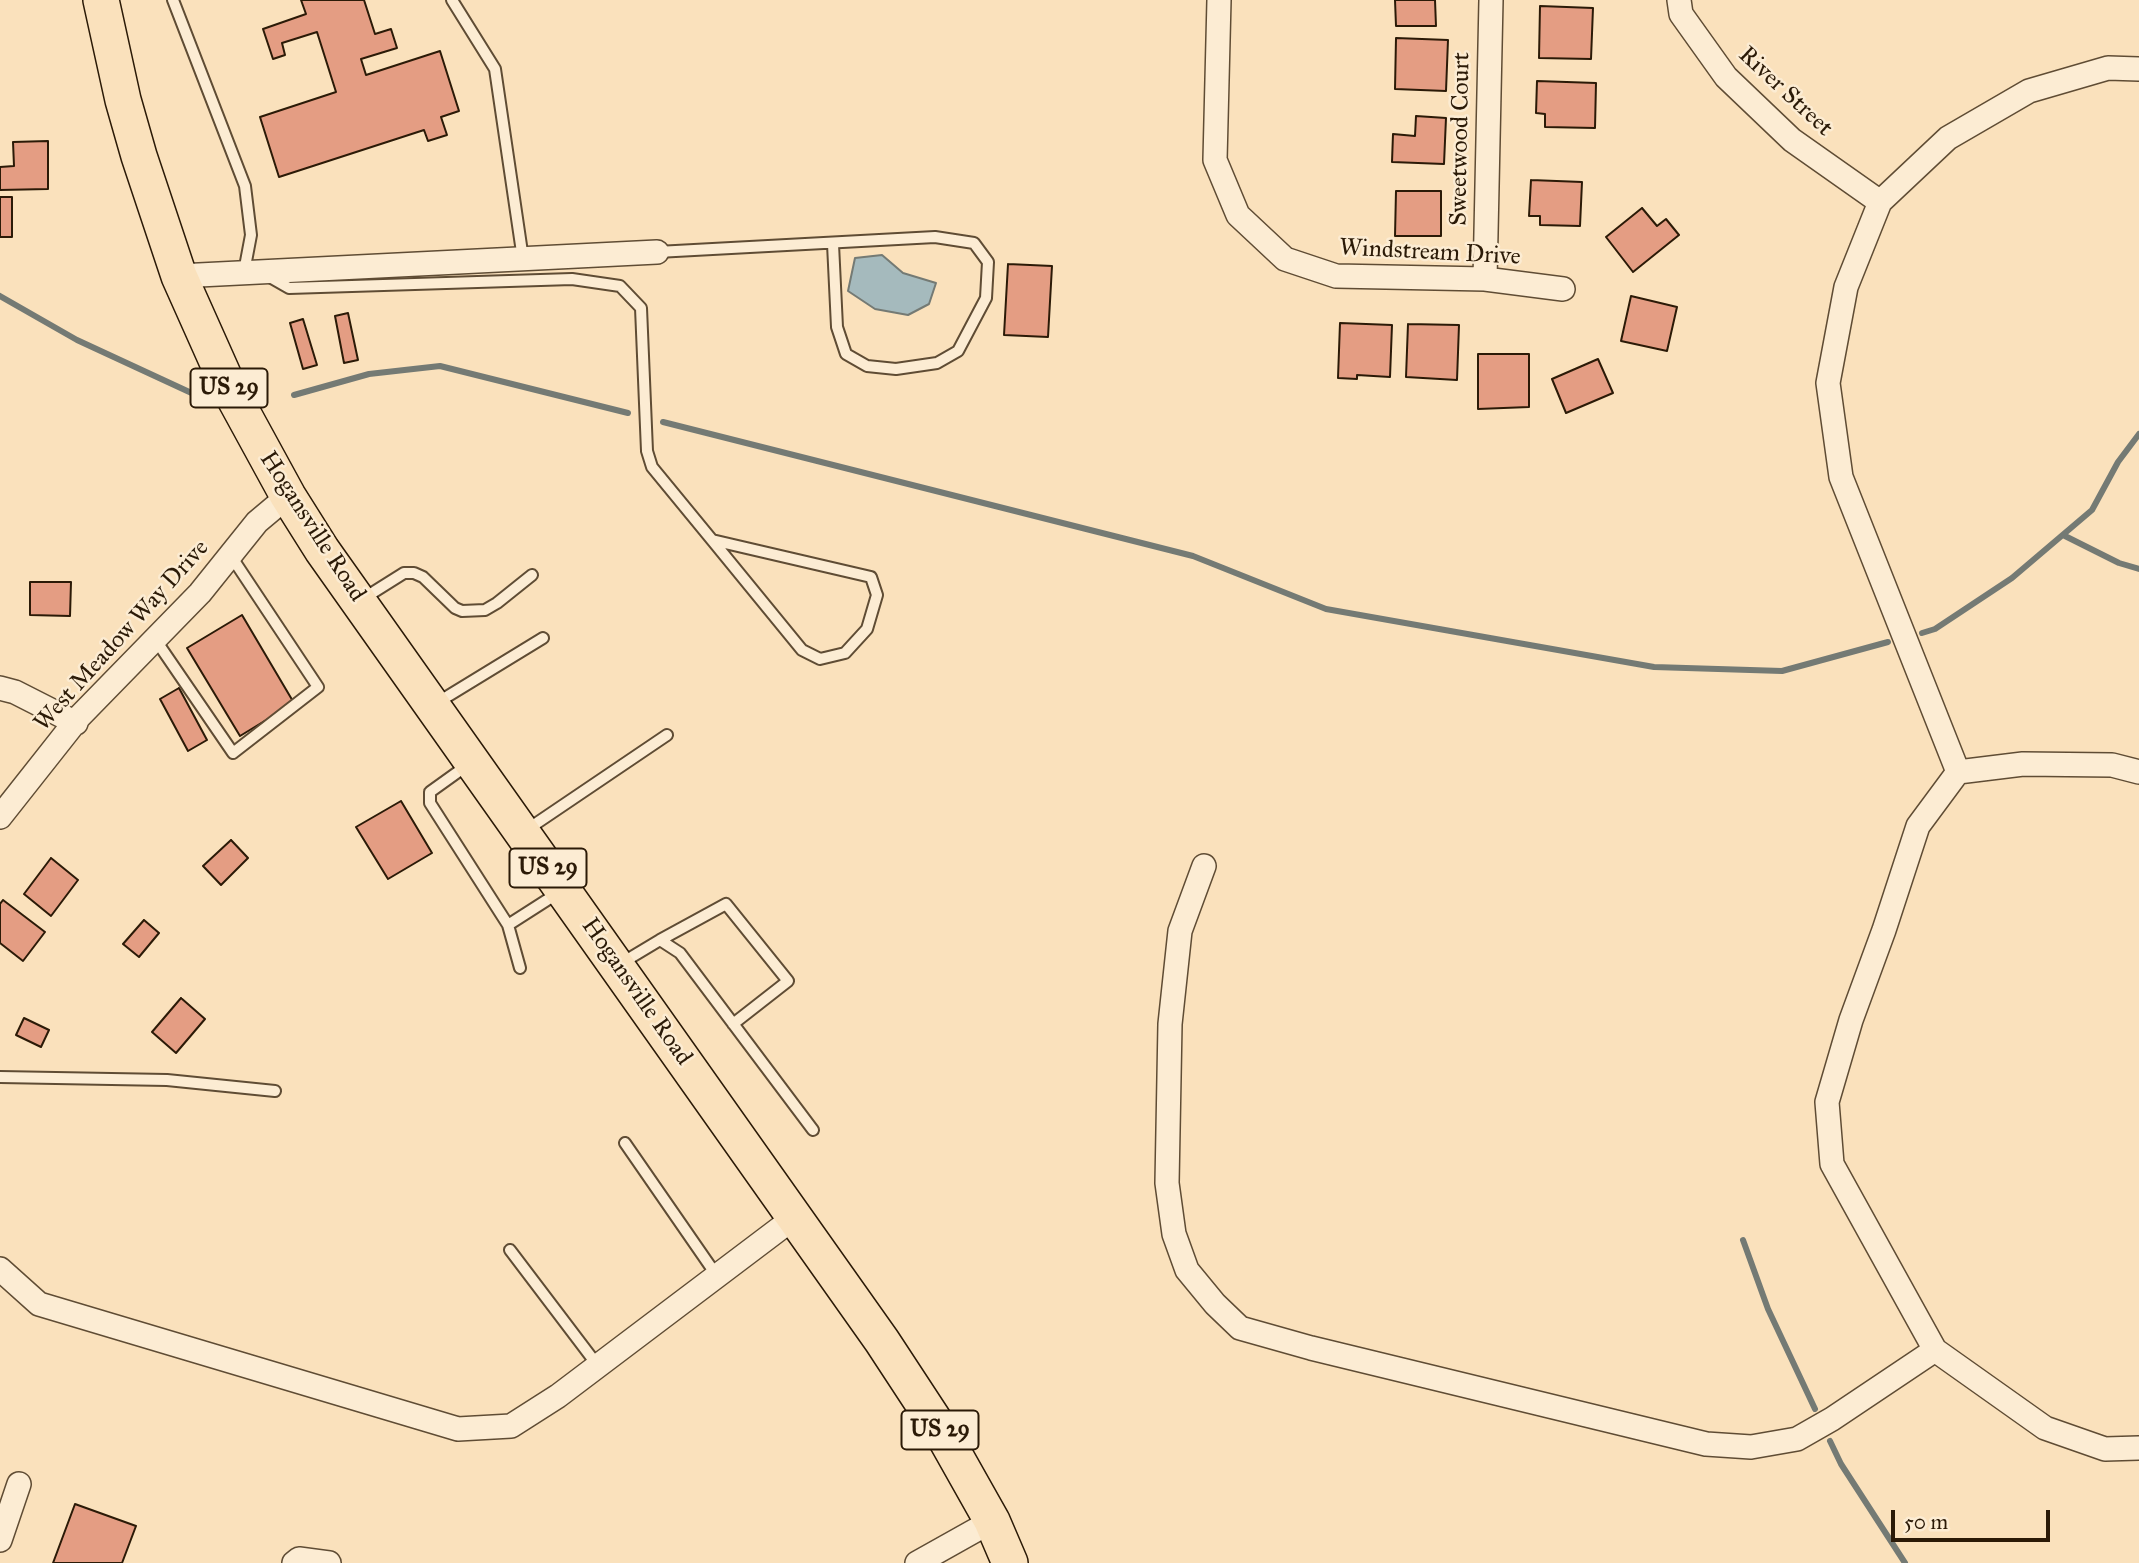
<!DOCTYPE html>
<html>
<head>
<meta charset="utf-8">
<style>
  body { margin:0 }
  #map { position:relative; width:2139px; height:1563px; overflow:hidden; background:#fae1bc; font-family:"IM FELL Great Primer",serif }
  canvas { display:block }
  .scale { position:absolute; left:1891px; top:1510px; width:159px; height:32px; box-sizing:border-box; border:4px solid #2b1a07; border-top:0; padding-left:9px; font-size:21px; line-height:24px; white-space:nowrap; color:#2b1a07; -webkit-text-stroke:5px #fcecd3; paint-order:stroke }
</style>
</head>
<body>
<div id="map">
<canvas width="2139" height="1563"></canvas>
<div class="scale">50 m</div>
</div>
<script>
const g = document.querySelector('canvas').getContext('2d');
g.lineJoin = 'round';
function paint(path, color) { g.fillStyle = color; g.fill(path, 'evenodd'); }
const shape = rows => new Path2D(rows.map(r => 'M' + r).join(''));
function trace(path, color, width, dash) { g.strokeStyle = color; g.lineWidth = width; g.lineCap = dash ? 'butt' : 'round'; g.setLineDash(dash || []); g.stroke(path); }
function drawText(font, color, halo, rows, align = 'center') {
  g.font = font + ' "IM FELL Great Primer",serif'; g.lineWidth = 5; g.setLineDash([]); g.textBaseline = 'middle'; g.strokeStyle = halo; g.fillStyle = color; for (const [text, x, y, turn = 0] of rows) {
    g.save(); g.translate(x, y); g.rotate((+turn || 0) * Math.PI / 180); g.textAlign = isNaN(turn) ? turn : align; if (halo) g.strokeText(text, 0, 0); g.fillText(text, 0, 0); g.restore();
  }
}
const water = shape([
  [882,255,903,273,936,283,929,304,908,315,875,309,848,291,855,258,882,255]
]);
paint(water, '#a5babd');
trace(water, '#747a74', 2);
trace(shape([
  [0,296,77,340,198,396],
  [294,395,369,374,440,366,628,413],
  [663,422,1193,556,1326,609,1654,667,1782,671,1888,642],
  [2063,535,2119,563,2139,569],
  [1922,633,1935,629,2012,578,2092,510,2118,462,2139,434],
  [1743,1240,1768,1309,1815,1409],
  [1830,1441,1841,1464,1905,1563]
]), '#747a74', 6);
const building = shape([
  [301,0,364,0,375,34,391,29,397,48,361,59,366,75,440,51,459,111,441,117,447,135,428,141,424,130,279,177,260,117,336,92,317,32,282,43,285,55,273,59,263,29,306,14,301,0],
  [1395,0,1435,0,1436,26,1396,26,1395,0],
  [1540,6,1593,8,1591,59,1539,58,1540,6],
  [1396,38,1448,40,1446,91,1395,89,1396,38],
  [1537,81,1596,83,1595,128,1545,127,1545,114,1536,113,1537,81],
  [1416,116,1446,118,1444,164,1392,162,1393,134,1415,136,1416,116],
  [48,141,48,189,0,190,0,167,14,166,13,142,48,141],
  [1531,180,1582,182,1580,226,1540,225,1540,216,1529,216,1531,180],
  [1396,191,1441,191,1441,236,1395,236,1396,191],
  [0,197,12,197,12,237,0,237,0,197],
  [1642,208,1657,226,1666,219,1679,235,1633,272,1606,237,1642,208],
  [1008,264,1052,266,1048,337,1004,335,1008,264],
  [1631,296,1677,307,1667,351,1621,341,1631,296],
  [348,313,358,360,344,363,335,316,348,313],
  [303,319,317,365,303,369,290,323,303,319],
  [1340,323,1392,325,1390,377,1357,375,1357,379,1338,378,1340,323],
  [1408,324,1459,325,1457,380,1406,377,1408,324],
  [1478,354,1529,354,1529,407,1478,409,1478,354],
  [1598,359,1613,393,1566,413,1552,379,1598,359],
  [30,582,71,582,70,616,30,615,30,582],
  [242,615,294,703,240,736,187,648,242,615],
  [179,688,207,740,188,751,160,699,179,688],
  [401,801,432,853,388,879,356,827,401,801],
  [231,840,248,858,221,885,203,866,231,840],
  [51,858,78,880,51,916,24,894,51,858],
  [3,900,45,932,23,961,0,943,0,904,3,900],
  [144,920,159,933,139,957,123,944,144,920],
  [181,998,205,1019,176,1053,152,1032,181,998],
  [24,1018,49,1030,41,1047,16,1035,24,1018],
  [75,1504,136,1526,122,1563,53,1563,75,1504]
]);
paint(building, '#e49d83');
trace(building, '#2b1a07', 2);
const service = shape([
  [173,0,245,186,251,235,244,272],
  [452,0,495,69,523,259],
  [657,252,935,237,974,243,988,262,986,298,958,351,937,363,896,369,867,366,846,354,837,327,833,244],
  [268,276,289,288,572,279,620,286,641,308,647,451,652,467,712,540,802,650,820,659,845,653,867,629,877,595,871,577,712,540],
  [361,600,404,573,414,573,423,577,455,608,462,611,485,610,497,603,532,575],
  [155,639,233,753,318,687,231,556],
  [435,704,543,638],
  [469,764,430,792,430,803,508,925,520,968],
  [525,831,667,735],
  [508,925,558,893],
  [660,940,726,904,788,981,733,1024],
  [620,964,660,940,680,953,813,1130],
  [0,1077,167,1080,275,1091],
  [625,1143,717,1276],
  [510,1250,598,1366]
]);
const minor = shape([
  [1219,0,1215,160,1238,215,1285,259,1336,276,1485,279,1563,289],
  [1679,0,1681,14,1726,77,1792,140,1880,202],
  [179,276,657,252],
  [1485,279,1491,0],
  [0,688,15,692,76,723],
  [1958,772,1841,477,1828,383,1846,287,1880,202,1948,138,2029,91,2108,68,2139,69],
  [2139,772,2112,765,2023,764,1958,772,1918,826,1884,930,1851,1020,1827,1102,1832,1164,1935,1350,2045,1428,2105,1449,2139,1448],
  [0,817,79,717,200,593,257,522,288,496],
  [1204,866,1180,931,1170,1024,1167,1183,1174,1234,1187,1270,1215,1304,1240,1328,1311,1348,1706,1444,1751,1447,1797,1439,1832,1419,1935,1350],
  [0,1269,39,1304,458,1429,511,1426,558,1396,795,1217],
  [0,1540,19,1484],
  [294,1563,299,1559,329,1563],
  [917,1563,992,1521]
]);
const primary = shape([
  [101,0,123,100,139,156,179,276,229,388,288,496,322,550,882,1341,943,1434,992,1521,1010,1563]
]);
trace(service, '#5f4c34', 14);
trace(minor, '#5f4c34', 26);
trace(primary, '#2b1a07', 38);
trace(service, '#fcecd3', 10);
trace(minor, '#fcecd3', 23);
trace(primary, '#fae1bc', 35);
for (const [x, y, w] of [
  [229,388,77],
  [548,868,77],
  [940,1430,77]
]) { const box = new Path2D(); box.roundRect(x - w / 2, y - 19.5, w, 39, 5); g.fillStyle = '#fcecd3'; g.fill(box); trace(box, '#2b1a07', 2); }
drawText('bold 23px', '#2b1a07', null, [
  ["US 29",229,388],
  ["US 29",548,868],
  ["US 29",940,1430]
]);
drawText('24px', '#2b1a07', '#fcecd3', [
  ["River Street",1785,92,43],
  ["Sweetwood Court",1461,139,-89],
  ["Windstream Drive",1430,253,3],
  ["Hogansville Road",312,527,57],
  ["West Meadow Way Drive",122,636,-48],
  ["Hogansville Road",636,992,55]
]);
</script>
</body>
</html>
